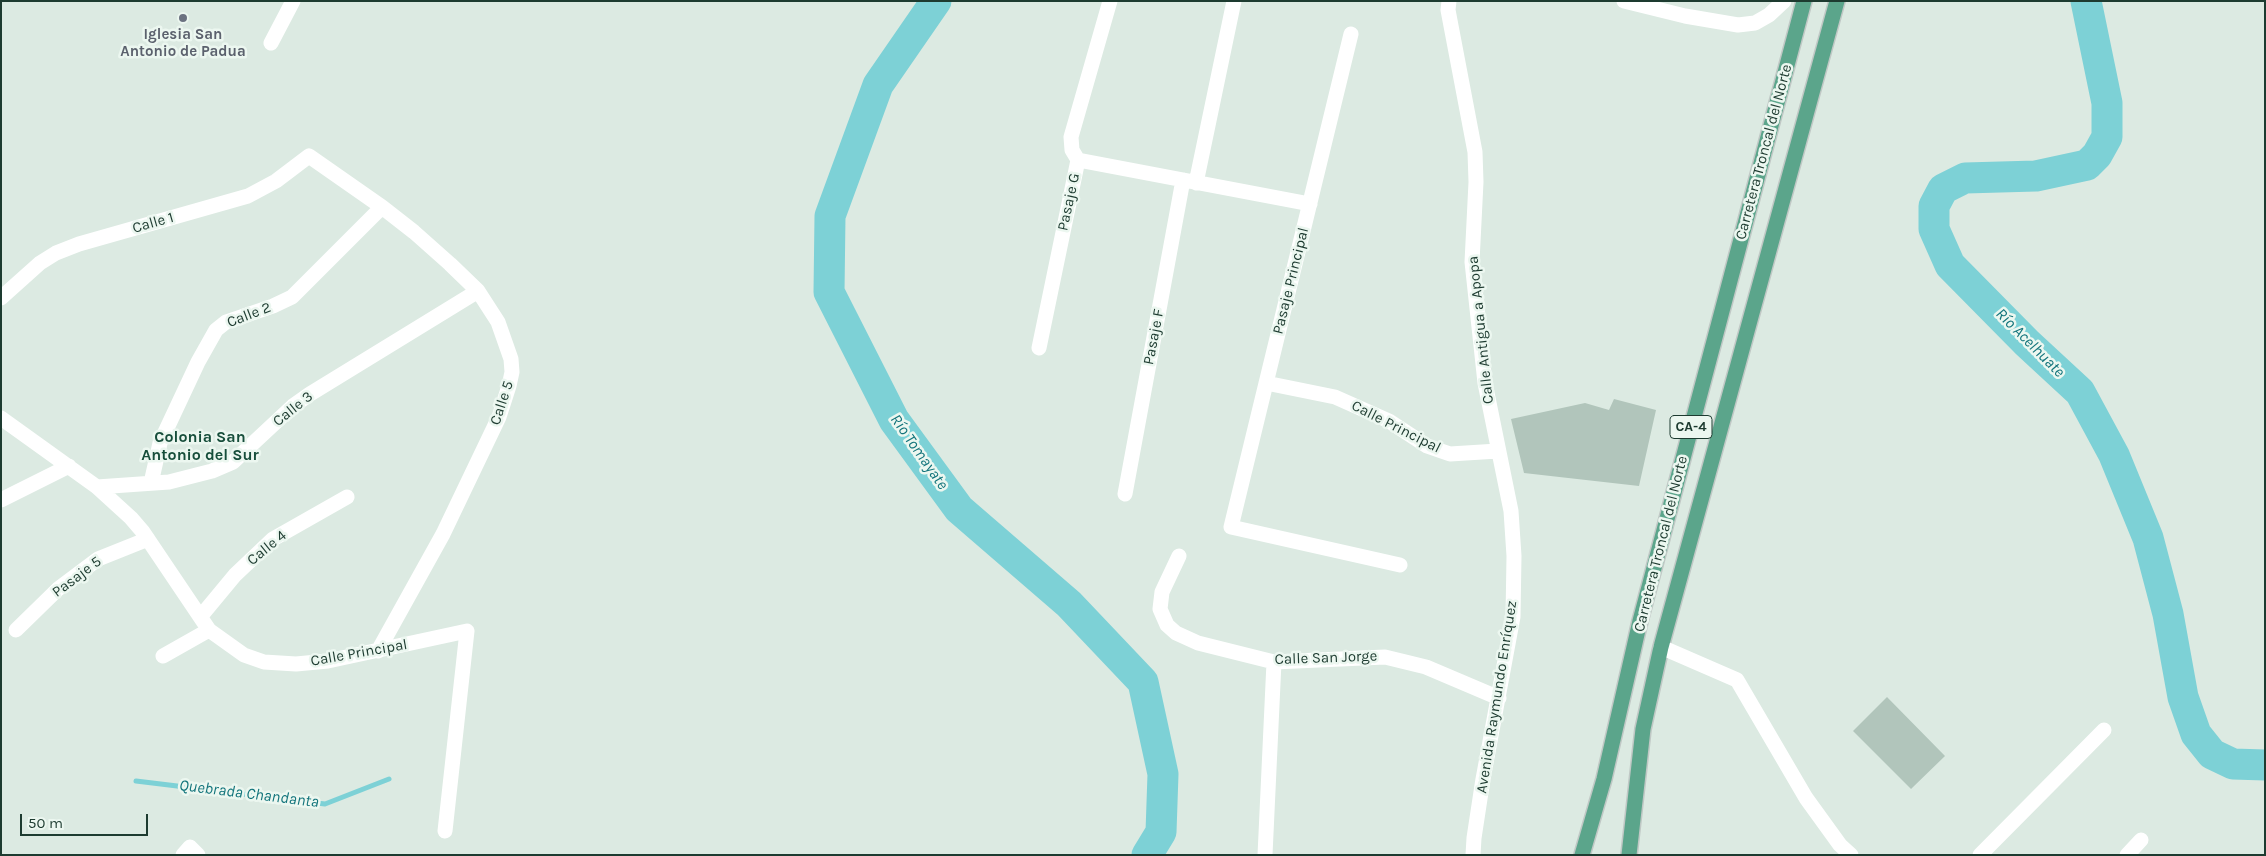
<!DOCTYPE html>
<html>
<head>
<meta charset="utf-8">
<style>
  body { margin:0 }
  #map { position:relative; width:2266px; height:856px; overflow:hidden; background:#dceae2; font-family:Karla,sans-serif }
  canvas { display:block }
  .frame { position:absolute; inset:0; border:2px solid #1d3b30; pointer-events:none }
  .scale { position:absolute; left:20px; top:814px; width:128px; height:22px; box-sizing:border-box; border:2px solid #1d3b30; border-top:0; padding-left:6px; font-size:15px; line-height:18px; white-space:nowrap; color:#1d3b30; -webkit-text-stroke:4px #ecf7f0; paint-order:stroke }
</style>
</head>
<body>
<div id="map">
<canvas width="2266" height="856"></canvas>
<div class="frame"></div>
<div class="scale">50 m</div>
</div>
<script>
const g = document.querySelector('canvas').getContext('2d');
g.lineJoin = 'round';
const shape = rows => new Path2D(rows.map(r => 'M' + r).join(''));
function trace(path, color, width, dash) { g.strokeStyle = color; g.lineWidth = width; g.lineCap = dash ? 'butt' : 'round'; g.setLineDash(dash || []); g.stroke(path); }
function paint(path, color) { g.fillStyle = color; g.fill(path, 'evenodd'); }
function drawText(font, color, halo, rows, align = 'center') {
  g.font = font + ' Karla,sans-serif'; g.lineWidth = 5; g.setLineDash([]); g.textBaseline = 'middle'; g.strokeStyle = halo; g.fillStyle = color; for (const [text, x, y, turn = 0] of rows) {
    g.save(); g.translate(x, y); g.rotate((+turn || 0) * Math.PI / 180); g.textAlign = isNaN(turn) ? turn : align; if (halo) g.strokeText(text, 0, 0); g.fillText(text, 0, 0); g.restore();
  }
}
trace(shape([
  [136,781,325,804,389,779]
]), '#7dd1d6', 5);
trace(shape([
  [936,1,878,85,830,216,829,292,894,420,959,509,1069,604,1143,682,1163,774,1161,832,1147,855],
  [2086,1,2107,103,2107,137,2097,155,2087,165,2036,176,1965,178,1943,189,1934,206,1934,229,1950,265,2027,343,2080,392,2114,455,2148,538,2168,614,2183,697,2196,734,2212,754,2233,764,2265,765]
]), '#7dd1d6', 31);
paint(shape([
  [1614,399,1656,410,1639,486,1524,473,1511,419,1585,403,1609,410],
  [1887,697,1945,756,1911,789,1853,731]
]), '#b1c5bb');
const major = shape([
  [1582,855,1604,779,1640,621,1804,1],
  [1629,855,1643,729,1661,647,1837,1]
]);
trace(major, '#c0c8c5', 18);
trace(shape([
  [1449,1,1448,10,1475,152,1476,182,1472,262,1485,383,1511,511,1514,556,1513,617,1483,779,1474,838,1473,855],
  [1624,1,1685,16,1738,25,1755,23,1769,15,1784,1],
  [1351,34,1231,527,1400,565],
  [271,43,293,1],
  [1078,160,1310,204],
  [1196,183,1234,1],
  [1,298,40,263,56,253,79,244,248,196,276,181,309,156,382,207,414,232,450,264,478,291,498,322,511,359,512,372,509,386,499,417,443,534,378,651],
  [1039,348,1078,160,1072,150,1071,137,1110,1],
  [1266,383,1335,397,1389,421,1427,446,1450,454,1498,451],
  [1,418,97,487,131,518,143,532,209,630,244,655,264,662,296,664,328,661,467,631,445,831],
  [151,483,160,443,198,362,216,330,226,322,273,306,292,297,382,207],
  [97,487,169,482,212,471,233,462,293,406,310,394,478,291],
  [1125,494,1183,180],
  [1,500,69,466],
  [1179,556,1162,592,1160,609,1167,625,1176,633,1198,643,1274,662,1385,657,1426,667,1499,698],
  [201,616,235,575,273,539,347,497],
  [16,630,58,589,98,559,148,539],
  [1661,647,1737,680,1806,798,1840,845,1851,855],
  [163,656,209,630],
  [183,855,190,847,198,855],
  [1265,855,1274,662],
  [1980,855,2104,730],
  [2127,855,2141,840]
]), '#fff', 15);
trace(major, '#5ba58b', 15);
for (const [x, y, r, color] of [
  [183,18,5,"#6b7280"]
]) { const dot = new Path2D(); dot.arc(x, y, r, 0, 2 * Math.PI); g.fillStyle = color; g.fill(dot); trace(dot, '#ecf7f0', 2); }
for (const [x, y, w] of [
  [1691,427,42]
]) { const box = new Path2D(); box.roundRect(x - w / 2, y - 11.5, w, 23, 4); g.fillStyle = '#ecf7f0'; g.fill(box); trace(box, '#1d3b30', 1); }
drawText('bold 14px', '#1d3b30', null, [
  ["CA-4",1691,427]
]);
drawText('bold 15px', '#5b616d', '#ecf7f0', [
  ["Iglesia San",183,35],
  ["Antonio de Padua",183,52]
]);
drawText('15px', '#1d3b30', '#ecf7f0', [
  ["Carretera Troncal del Norte",1764,152,-75],
  ["Pasaje G",1069,202,-78],
  ["Calle 1",153,223,-16],
  ["Pasaje Principal",1291,281,-76],
  ["Calle 2",249,315,-21],
  ["Calle Antigua a Apopa",1481,330,-96],
  ["Pasaje F",1154,337,-79],
  ["Calle 5",502,403,-72],
  ["Calle 3",293,409,-39],
  ["Calle Principal",1396,427,27],
  ["Carretera Troncal del Norte",1661,544,-76],
  ["Calle 4",267,548,-39],
  ["Pasaje 5",77,577,-37],
  ["Calle Principal",359,653,-10],
  ["Calle San Jorge",1326,658,-2],
  ["Avenida Raymundo Enríquez",1497,697,-81]
]);
drawText('italic 16px', '#12747b', '#ecf7f0', [
  ["Río Acelhuate",2030,343,45],
  ["Río Tomayate",919,452,55],
  ["Quebrada Chandanta",249,794,7]
]);
drawText('bold 16px', '#174e3b', '#ecf7f0', [
  ["Colonia San",200,437],
  ["Antonio del Sur",200,455]
]);
</script>
</body>
</html>
